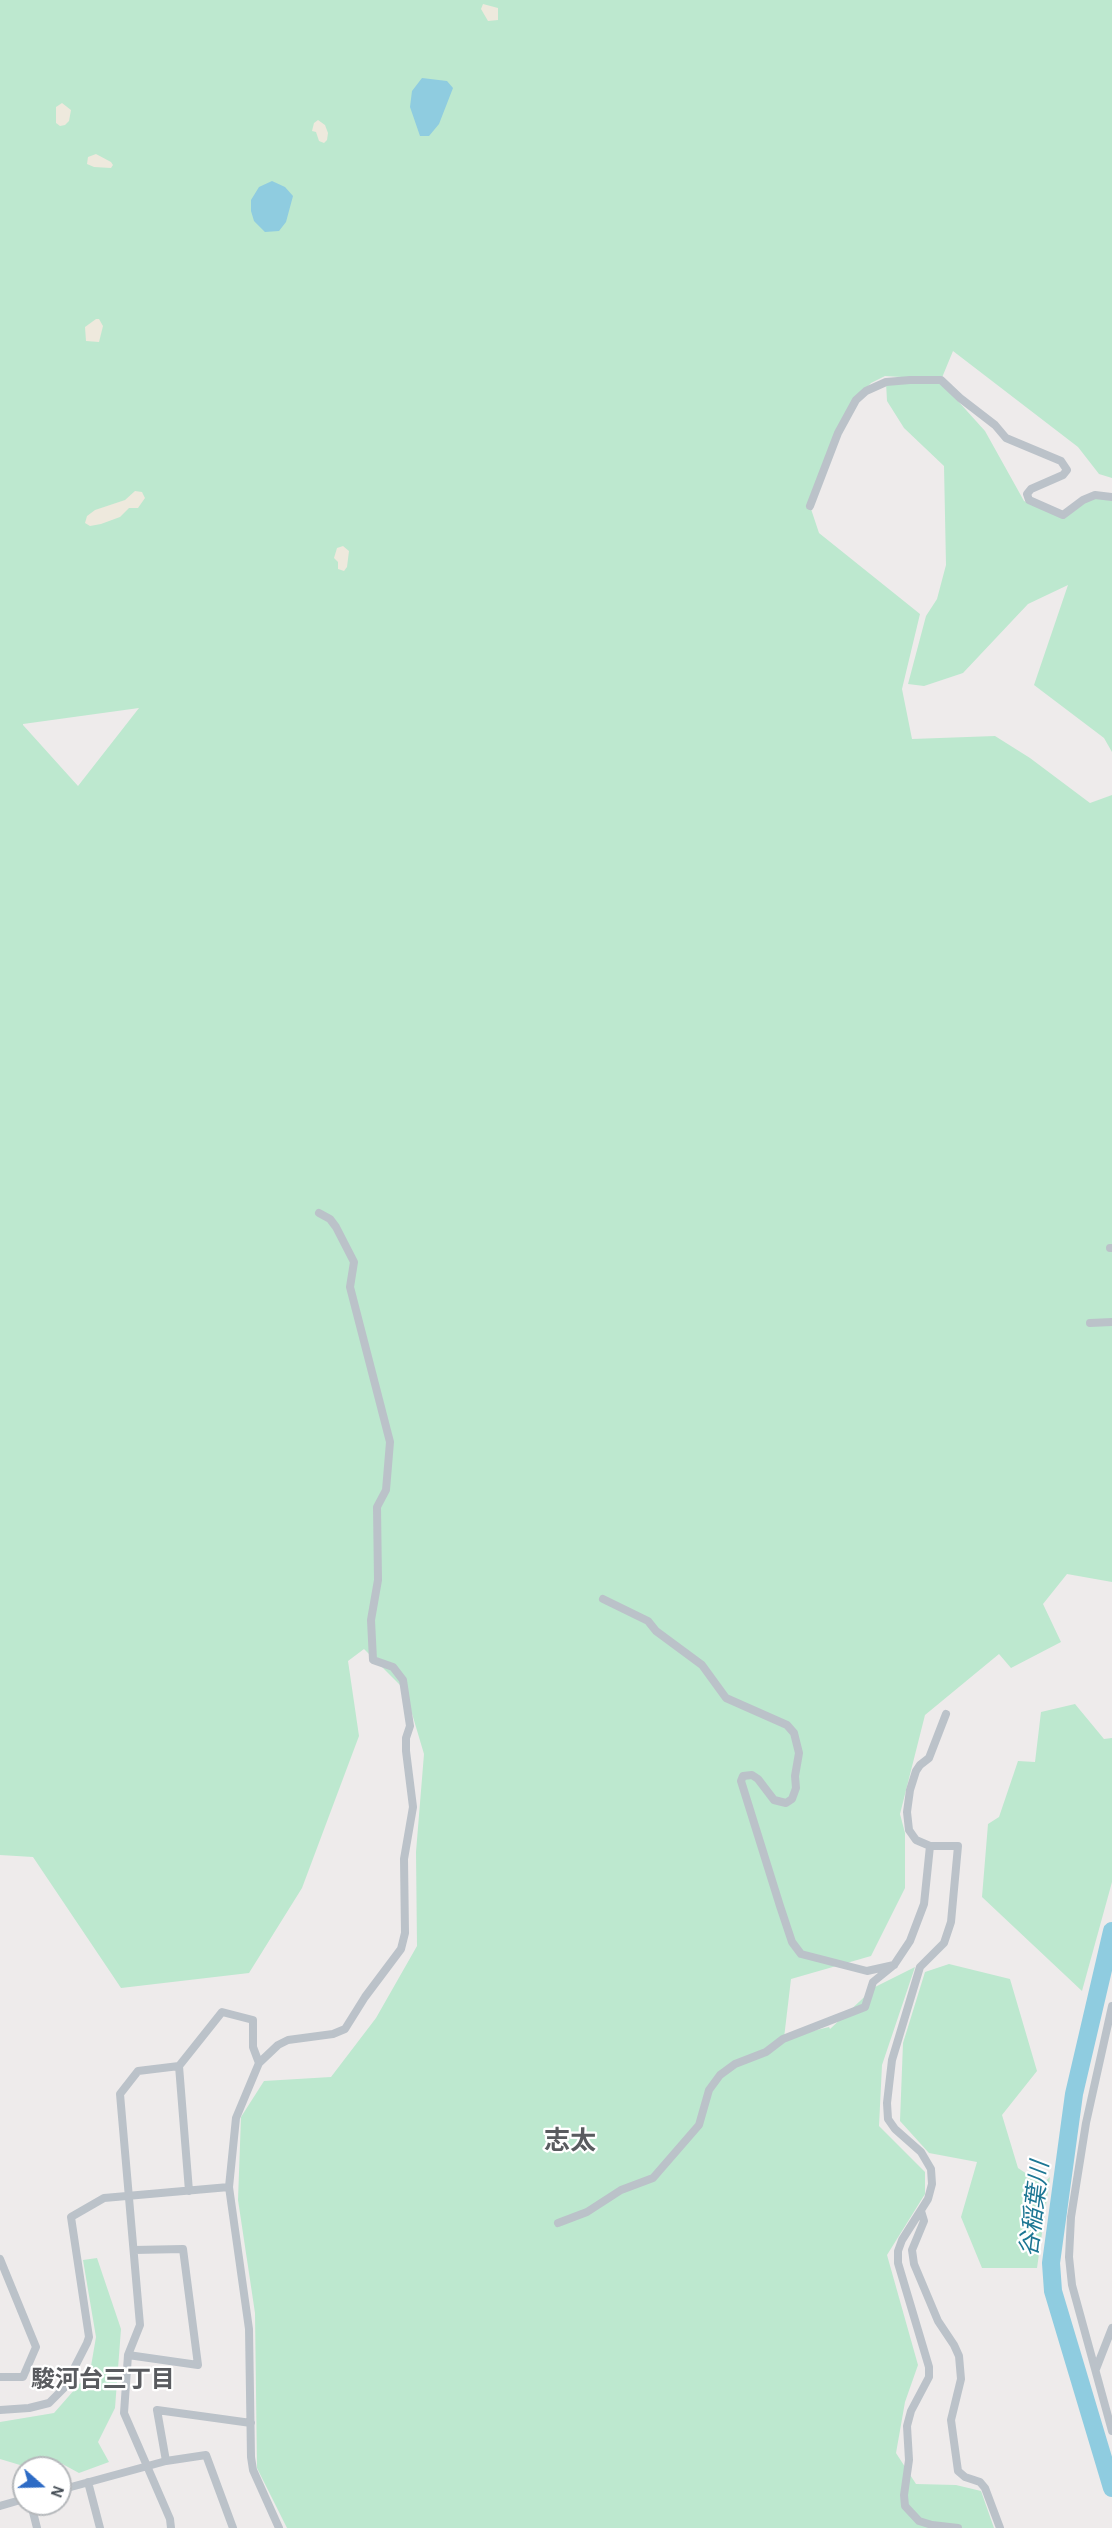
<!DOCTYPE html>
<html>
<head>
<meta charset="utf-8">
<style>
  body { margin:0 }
  #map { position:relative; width:1112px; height:2528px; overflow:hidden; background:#eeebeb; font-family:"Alegreya Sans",sans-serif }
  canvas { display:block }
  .north { position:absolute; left:12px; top:2456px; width:60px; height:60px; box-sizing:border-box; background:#fff; border:2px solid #b5b8bb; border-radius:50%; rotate:110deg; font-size:16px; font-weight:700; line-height:24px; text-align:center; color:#464e56 }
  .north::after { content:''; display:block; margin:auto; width:21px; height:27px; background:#2d6bc5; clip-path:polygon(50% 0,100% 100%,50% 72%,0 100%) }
</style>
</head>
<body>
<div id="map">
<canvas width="1112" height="2528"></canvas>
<div class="north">N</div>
</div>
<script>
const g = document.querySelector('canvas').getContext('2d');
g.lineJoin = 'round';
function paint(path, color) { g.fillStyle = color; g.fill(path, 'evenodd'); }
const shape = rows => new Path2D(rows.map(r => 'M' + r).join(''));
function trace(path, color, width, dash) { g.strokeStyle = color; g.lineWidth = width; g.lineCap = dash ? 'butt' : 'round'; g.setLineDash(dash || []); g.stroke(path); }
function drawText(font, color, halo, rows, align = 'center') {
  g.font = font + ' "Alegreya Sans","Noto Sans JP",sans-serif'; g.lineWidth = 4.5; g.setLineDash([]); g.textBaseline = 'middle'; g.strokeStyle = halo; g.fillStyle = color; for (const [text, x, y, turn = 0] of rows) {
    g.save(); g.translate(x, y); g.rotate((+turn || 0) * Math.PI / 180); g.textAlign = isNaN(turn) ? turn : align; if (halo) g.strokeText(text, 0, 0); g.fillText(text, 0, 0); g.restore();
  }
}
paint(shape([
  [0,0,1112,0,1112,478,1099,474,1078,447,953,351,941,380,939,380,985,431,1024,501,1065,518,1087,495,1112,497,1112,752,1104,738,1034,685,1068,585,1028,604,963,673,924,686,908,684,926,616,937,599,946,565,944,466,904,428,887,401,886,382,933,379,885,376,871,383,856,400,810,506,819,533,920,614,902,689,912,739,995,736,1030,758,1090,803,1112,795,1112,1582,1067,1574,1043,1604,1061,1642,1011,1668,999,1654,925,1715,900,1814,905,1833,905,1888,871,1956,791,1979,784,2038,829,2027,830,2029,875,1987,915,1967,882,2065,879,2126,925,2172,925,2194,887,2255,918,2365,905,2402,896,2453,916,2484,956,2485,981,2491,994,2528,287,2528,257,2468,255,2313,238,2200,241,2117,264,2081,331,2077,376,2018,417,1946,416,1852,424,1754,405,1690,364,1649,348,1661,359,1736,302,1888,249,1973,121,1988,33,1857,0,1855],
  [139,708,78,786,23,725,23,724],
  [1075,1704,1104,1739,1112,1738,1112,1882,1082,1991,982,1897,988,1824,999,1817,1018,1761,1035,1762,1041,1712],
  [949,1964,1010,1979,1037,2071,1002,2115,1018,2168,1042,2184,1050,2177,1037,2268,982,2268,961,2217,977,2162,929,2153,900,2121,903,2043,925,1972],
  [97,2258,121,2329,115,2408,98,2442,109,2462,79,2473,55,2460,30,2468,0,2459,0,2422,54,2413,90,2372,96,2337,83,2260]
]), '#bde8cf');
paint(shape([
  [483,4,498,8,498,20,488,21,481,9],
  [62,103,71,110,69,121,65,125,60,126,56,123,56,107],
  [318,120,325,125,328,133,327,140,324,143,319,141,316,132,312,131,314,123],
  [96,154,111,162,113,165,111,168,94,167,87,164,88,157],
  [96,319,99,319,103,326,99,342,86,341,85,327],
  [135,491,142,492,145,498,138,508,129,508,120,517,101,524,90,526,85,523,87,516,95,510,125,500],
  [343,546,349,551,347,567,344,571,338,569,338,562,334,558,337,548]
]), '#eee9dd');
paint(shape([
  [422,78,447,81,453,88,439,124,429,136,420,136,410,107,412,91],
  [272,181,285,187,293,196,286,222,279,231,265,232,254,221,251,211,251,200,259,187]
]), '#8fcce0');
trace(shape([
  [1112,1931,1074,2094,1051,2263,1053,2291,1112,2488]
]), '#8fcce0', 18);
trace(shape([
  [810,506,838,433,856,400,866,391,886,382,910,380,941,380,960,398,995,425,1006,438,1061,461,1067,470,1063,475,1031,489,1027,494,1029,500,1063,515,1083,500,1095,495,1112,497],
  [1110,1248,1112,1248],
  [1090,1323,1112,1322],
  [603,1599,648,1621,656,1631,702,1665,726,1698,787,1725,794,1733,799,1753,795,1776,796,1788,792,1799,786,1803,774,1800,758,1779,752,1775,743,1776,741,1781,780,1906,792,1942,801,1954,867,1971,894,1965],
  [946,1714,929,1758,920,1765,916,1771,910,1790,907,1812,909,1830,916,1840,930,1846,958,1846,951,1922,944,1943,920,1967,892,2060,887,2103,888,2119,895,2129,921,2152,931,2169,932,2184,928,2199,902,2240,898,2251,898,2263,929,2367,929,2377,911,2411,907,2426,909,2460,904,2495,905,2506,919,2521,932,2525,958,2528],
  [1112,2006,1086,2123,1071,2217,1069,2257,1072,2285,1112,2431],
  [179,2066,189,2191],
  [921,2211,924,2221,912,2250,914,2264,938,2321,954,2345,959,2356,961,2379,951,2420,958,2471,965,2477,980,2482,985,2488,1000,2528],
  [558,2223,587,2212,621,2190,653,2178,699,2125,709,2090,720,2075,735,2064,766,2052,783,2039,865,2007,873,1982,894,1965,910,1941,924,1904,930,1846],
  [0,2259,36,2347,23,2377,0,2377],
  [128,2355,198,2365,183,2249,134,2250],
  [1096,2369,1112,2328],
  [0,2410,29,2408,49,2403,64,2388,87,2343,89,2337,71,2217,104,2198,229,2187],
  [166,2461,157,2410,251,2423],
  [88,2482,100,2528],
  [60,2490,166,2461,206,2455,233,2528],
  [31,2504,37,2528],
  [0,2506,24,2499],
  [171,2528,170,2519,124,2413,128,2355,140,2325,120,2094,138,2071,179,2066,222,2012,253,2020,253,2047,259,2063],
  [279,2528,253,2470,251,2457,249,2329,229,2187,236,2118,259,2063,278,2045,288,2040,333,2034,345,2029,365,1997,401,1949,405,1933,404,1859,413,1807,406,1751,406,1738,410,1726,403,1680,393,1667,373,1660,371,1620,378,1580,377,1507,386,1490,390,1442,350,1287,354,1262,336,1227,330,1219,319,1213]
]), '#bbc2c9', 8);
drawText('italic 24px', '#1c7693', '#fff', [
  ["谷稲葉川",1035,2209,-83]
]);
drawText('bold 24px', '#595b5f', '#fff', [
  ["駿河台三丁目",103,2380]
]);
drawText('bold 26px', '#595b5f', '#fff', [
  ["志太",570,2141]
]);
</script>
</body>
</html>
